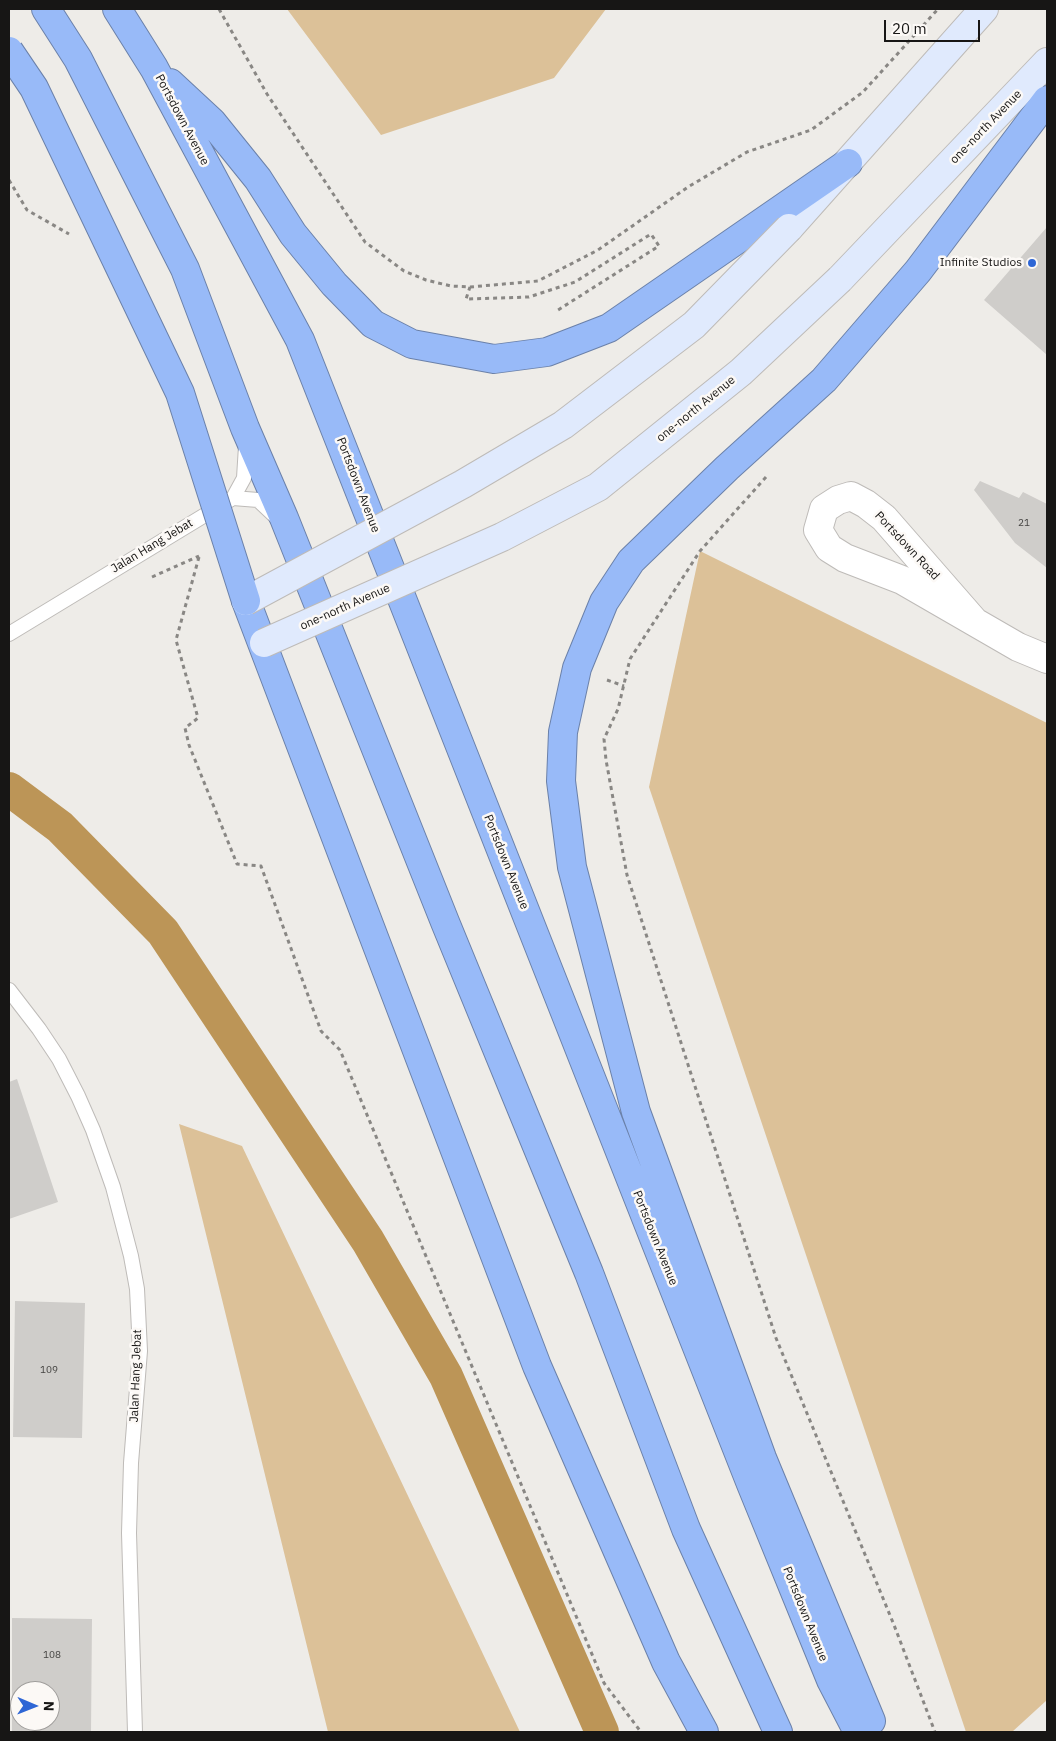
<!DOCTYPE html>
<html>
<head>
<meta charset="utf-8">
<style>
  body { margin:0 }
  #map { position:relative; width:1056px; height:1741px; overflow:hidden; background:#eeece8; font-family:"IBM Plex Sans",sans-serif }
  canvas { display:block }
  .frame { position:absolute; inset:0; border:10px solid #171615; pointer-events:none }
  .north { position:absolute; left:10px; top:1681px; width:50px; height:50px; box-sizing:border-box; background:#fcf9f6; border:1px solid #a09e9c; border-radius:50%; rotate:91deg; font-size:14px; font-weight:700; line-height:20px; text-align:center; color:#171615 }
  .north::after { content:''; display:block; margin:auto; width:18px; height:22px; background:#2e66d5; clip-path:polygon(50% 0,100% 100%,50% 72%,0 100%) }
  .scale { position:absolute; left:884px; top:20px; width:96px; height:22px; box-sizing:border-box; border:2px solid #171615; border-top:0; padding-left:6px; font-size:15px; line-height:18px; white-space:nowrap; color:#171615; -webkit-text-stroke:4px #fcf9f6; paint-order:stroke }
</style>
</head>
<body>
<div id="map">
<canvas width="1056" height="1741"></canvas>
<div class="frame"></div>
<div class="north">N</div>
<div class="scale">20 m</div>
</div>
<script>
const g = document.querySelector('canvas').getContext('2d');
g.lineJoin = 'round';
function paint(path, color) { g.fillStyle = color; g.fill(path, 'evenodd'); }
const shape = rows => new Path2D(rows.map(r => 'M' + r).join(''));
function trace(path, color, width, dash) { g.strokeStyle = color; g.lineWidth = width; g.lineCap = dash ? 'butt' : 'round'; g.setLineDash(dash || []); g.stroke(path); }
function drawText(font, color, halo, rows, align = 'center') {
  g.font = font + ' "IBM Plex Sans",sans-serif'; g.lineWidth = 5; g.setLineDash([]); g.textBaseline = 'middle'; g.strokeStyle = halo; g.fillStyle = color; for (const [text, x, y, turn = 0] of rows) {
    g.save(); g.translate(x, y); g.rotate((+turn || 0) * Math.PI / 180); g.textAlign = isNaN(turn) ? turn : align; if (halo) g.strokeText(text, 0, 0); g.fillText(text, 0, 0); g.restore();
  }
}
paint(shape([
  [287,9,606,9,554,78,381,135],
  [700,551,1047,723,1047,1700,1012,1732,966,1732,649,787],
  [179,1124,242,1146,520,1732,328,1732]
]), '#dcc198');
trace(shape([
  [9,789,60,827,163,932,368,1241,446,1376,602,1732]
]), '#bc9557', 34);
paint(shape([
  [1047,227,1047,355,984,300],
  [980,481,1019,498,1023,492,1047,504,1047,568,1015,543,974,490],
  [17,1079,58,1202,9,1219,9,1082],
  [15,1301,85,1303,82,1438,13,1437],
  [12,1618,92,1619,91,1732,12,1732],
  [20,1691,50,1691,50,1721,20,1721]
]), '#cfcdca');
const lane = shape([
  [233,498,258,500,277,518],
  [9,634,233,498,244,478,246,446],
  [9,990,39,1029,59,1059,78,1096,93,1130,113,1187,131,1256,137,1289,140,1351,131,1463,129,1533,135,1732]
]);
const street = shape([
  [973,620,884,518,866,504,851,496,838,500,824,509,818,530,829,548,845,558,902,580,1018,647,1047,659]
]);
const secondary = shape([
  [789,228,984,9],
  [840,279,1047,62]
]);
const highway = shape([
  [46,9,78,59,185,269,245,428,284,518,445,922,589,1273,686,1529,778,1732],
  [117,9,154,68,300,340,751,1484,831,1680,858,1732],
  [170,83,212,122,258,179,293,234,334,284,373,324,412,344,494,359,547,352,609,328,848,163],
  [246,601,537,1366,666,1662,704,1732],
  [871,1721,762,1458,636,1112,572,867,561,781,563,732,577,668,604,602,631,561,727,468,824,380,918,271,1047,100]
]);
trace(lane, '#bebbb8', 16);
trace(street, '#bebbb8', 30);
trace(secondary, '#bebbb8', 30);
trace(highway, '#6b81a9', 30);
trace(shape([
  [219,9,267,94,365,242,404,271,426,280,451,286,470,287,466,299,529,297,575,282,651,234,659,246,558,310],
  [9,180,27,210,69,234],
  [470,287,538,281,598,250,688,187,747,152,811,130,863,92,938,9],
  [766,477,700,551,630,659,618,709,604,739,606,760,627,875,776,1338,894,1625,935,1732],
  [199,557,176,640,198,718,185,728,189,745,237,864,261,866,321,1031,340,1050,604,1683,641,1732],
  [152,577,199,556],
  [607,680,624,686]
]), '#898784', 3, [4, 4]);
trace(lane, '#fff', 14);
trace(street, '#fff', 28);
trace(secondary, '#e0eafd', 28);
trace(highway, '#98baf8', 28);
const secondaryBridge = shape([
  [246,601,463,484,563,425,694,325,789,228],
  [264,643,502,537,598,487,741,372,840,279]
]);
const highwayBridge = shape([
  [9,51,34,88,180,393,246,601]
]);
trace(secondaryBridge, '#bebbb8', 30, []);
trace(highwayBridge, '#6b81a9', 30, []);
trace(secondaryBridge, '#e0eafd', 28);
trace(highwayBridge, '#98baf8', 28);
for (const [x, y, r, color] of [
  [1032,263,5,"#2e66d5"]
]) { const dot = new Path2D(); dot.arc(x, y, r, 0, 2 * Math.PI); g.fillStyle = color; g.fill(dot); trace(dot, '#fcf9f6', 2); }
drawText('10px', '#454442', null, [
  ["21",1024,523],
  ["109",49,1370],
  ["108",52,1655]
]);
drawText('12px', '#171615', '#fcf9f6', [
  ["Portsdown Avenue",182,120,62],
  ["one-north Avenue",986,127,-46],
  ["one-north Avenue",696,409,-39],
  ["Portsdown Avenue",358,485,69],
  ["Jalan Hang Jebat",152,546,-31],
  ["Portsdown Road",907,546,47],
  ["one-north Avenue",345,607,-24],
  ["Portsdown Avenue",506,862,68],
  ["Portsdown Avenue",655,1238,68],
  ["Jalan Hang Jebat",136,1376,-88],
  ["Portsdown Avenue",805,1614,68]
]);
drawText('12px', '#171615', '#fcf9f6', [
  ["Infinite Studios",1022,263]
], 'right');
</script>
</body>
</html>
